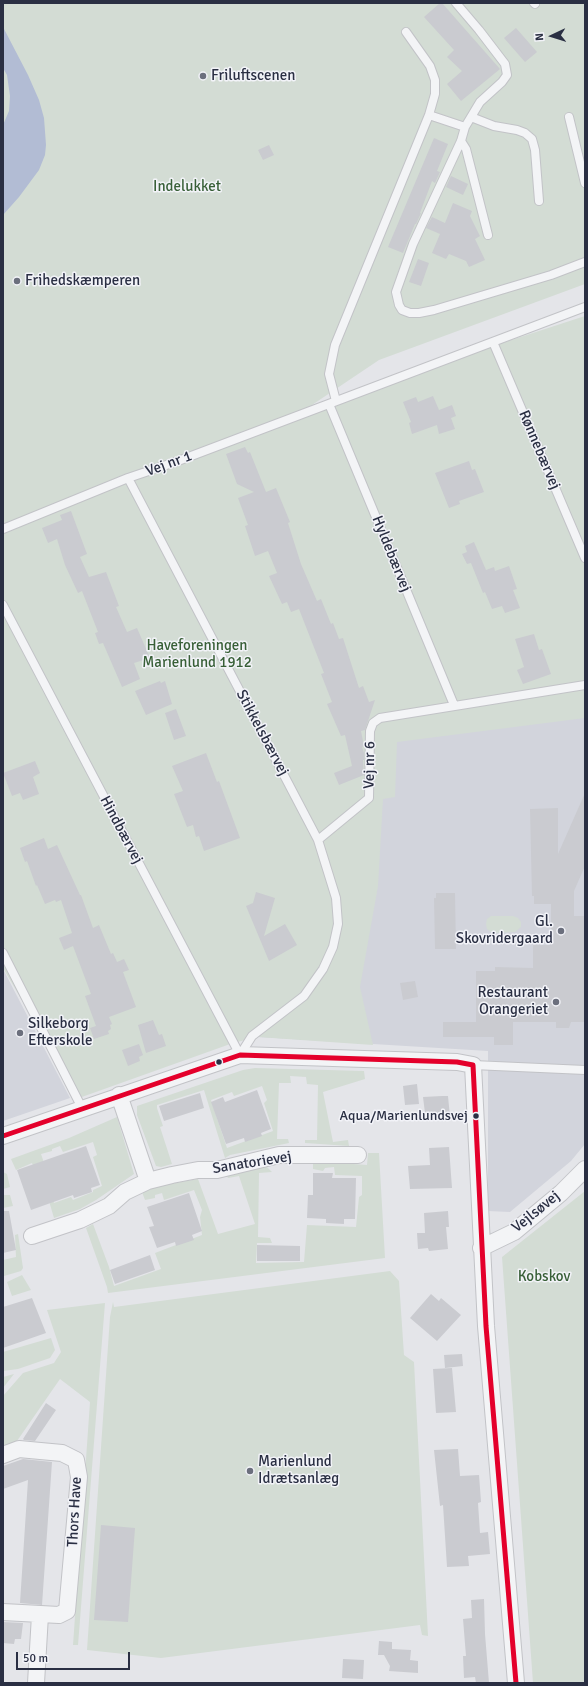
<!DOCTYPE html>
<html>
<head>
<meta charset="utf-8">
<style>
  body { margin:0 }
  #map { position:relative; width:588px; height:1686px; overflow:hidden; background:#e4e5e9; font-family:Signika,sans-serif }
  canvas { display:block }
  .frame { position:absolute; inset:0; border:4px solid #2a2f43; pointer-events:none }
  .north { position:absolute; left:532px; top:16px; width:40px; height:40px; -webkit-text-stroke:3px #f2f3f8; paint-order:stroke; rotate:266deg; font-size:11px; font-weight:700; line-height:16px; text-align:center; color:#2a2f43 }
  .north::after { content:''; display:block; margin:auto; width:14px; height:18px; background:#2a2f43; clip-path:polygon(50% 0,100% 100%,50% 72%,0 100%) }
  .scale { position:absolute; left:16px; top:1652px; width:114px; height:18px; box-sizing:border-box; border:2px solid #2a2f43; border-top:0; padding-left:5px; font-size:12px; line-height:14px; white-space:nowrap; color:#2a2f43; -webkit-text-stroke:3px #f2f3f8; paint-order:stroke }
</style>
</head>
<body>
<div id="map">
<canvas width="588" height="1686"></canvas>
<div class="frame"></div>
<div class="north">N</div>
<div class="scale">50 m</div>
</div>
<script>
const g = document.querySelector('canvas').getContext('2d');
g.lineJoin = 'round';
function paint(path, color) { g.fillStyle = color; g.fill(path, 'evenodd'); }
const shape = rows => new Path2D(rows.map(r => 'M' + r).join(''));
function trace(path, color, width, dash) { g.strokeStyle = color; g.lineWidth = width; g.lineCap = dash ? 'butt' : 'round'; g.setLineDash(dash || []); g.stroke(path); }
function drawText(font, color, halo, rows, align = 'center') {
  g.font = font + ' Signika,sans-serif'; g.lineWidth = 3; g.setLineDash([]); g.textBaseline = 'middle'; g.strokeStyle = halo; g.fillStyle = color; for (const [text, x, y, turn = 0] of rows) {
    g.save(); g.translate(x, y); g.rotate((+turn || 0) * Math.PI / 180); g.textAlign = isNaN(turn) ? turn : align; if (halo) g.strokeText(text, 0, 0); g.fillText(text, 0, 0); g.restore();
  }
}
paint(shape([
  [585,693,585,1144,571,1161,510,1212,488,1211,488,1051,258,1037,375,730],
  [3,969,70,1098,3,1121]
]), '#d2d4dc');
paint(shape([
  [3,3,585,3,585,284,379,360,312,405,585,316,585,718,397,742,395,797,383,799,378,886,360,987,373,1045,258,1037,233,1043,79,1098,3,968],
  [491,916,513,916,518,918,521,922,521,927,515,932,492,933,487,929,486,924,487,919],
  [255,1068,364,1071,365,1079,323,1092,333,1142,348,1140,349,1146,305,1143,305,1140,317,1140,318,1085,307,1084,306,1077,290,1076,291,1083,279,1083,277,1139,288,1139,289,1143,230,1155,225,1158,204,1090,157,1105,157,1108,163,1126,160,1127,172,1164,161,1167,156,1166,137,1115,137,1106,243,1070],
  [262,1086,267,1100,264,1103,273,1131,227,1148,211,1100,232,1092,234,1096],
  [117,1117,134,1174,96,1200,80,1209,54,1218,49,1201,48,1186,54,1203,71,1197,73,1200,93,1192,93,1190,102,1186,93,1157,97,1155,93,1142,63,1152,60,1146,52,1149,52,1151,41,1154,49,1177,40,1183,32,1163,16,1170,11,1159,69,1138],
  [368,1153,379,1153,385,1258,108,1293,107,1287,86,1228,93,1224,109,1267,114,1286,161,1269,155,1253,202,1235,200,1217,202,1210,194,1190,164,1200,162,1193,155,1195,155,1198,145,1200,142,1192,163,1185,198,1179,218,1234,255,1224,239,1176,228,1178,227,1176,266,1166,272,1172,259,1173,258,1237,270,1238,272,1243,257,1243,256,1263,304,1262,307,1225,356,1227,359,1197,362,1195,362,1176,335,1175,334,1167,325,1168,323,1171,313,1169,313,1161,367,1165],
  [3,1172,7,1174,10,1187,3,1189],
  [585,1191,585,1683,533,1683,502,1257],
  [3,1195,10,1195,13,1206,3,1208],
  [18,1234,23,1268,21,1271,4,1276,3,1260,16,1257,15,1235],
  [390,1271,399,1281,404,1355,414,1362,428,1636,422,1635,420,1625,161,1658,87,1650,110,1317,113,1302,114,1307],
  [22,1275,31,1290,12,1296,7,1282],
  [105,1303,78,1645,73,1645,90,1402,60,1379,17,1441,3,1446,3,1396,23,1373,54,1363,61,1352,47,1310],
  [51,1338,55,1350,50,1358,18,1369,3,1371,3,1352],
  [14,1374,3,1388,3,1377]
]), '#d3dcd4');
paint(shape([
  [3,27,28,75,39,100,44,118,46,145,45,155,39,170,19,197,3,215,3,125,9,111,10,96,7,75,3,68]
]), '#b2bcd4');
paint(shape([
  [440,3,442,3,500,69,461,101,447,84,462,71,447,57,454,50,424,17],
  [516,28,537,52,525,62,504,38],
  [434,138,448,144,437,171,440,172,435,183,432,181,420,213,421,213,416,224,415,224,403,253,388,247],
  [269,145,274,155,263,160,258,150],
  [451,176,468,184,463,195,446,187],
  [453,203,472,211,470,216,480,236,475,239,485,260,469,267,466,261,449,254,446,259,432,253,440,234,426,228,432,217,445,223],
  [418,259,429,263,421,286,409,282],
  [433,396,439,410,452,405,456,416,451,418,455,429,439,434,437,425,412,434,409,423,411,422,403,402,416,397,418,402],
  [245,447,248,453,250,452,266,492,276,488,290,522,288,523,301,564,317,601,321,599,331,624,333,623,339,639,343,638,359,688,363,686,369,702,375,700,365,730,361,731,364,746,362,747,364,753,364,760,363,760,364,775,339,785,334,773,352,766,345,735,341,736,327,704,332,702,321,674,324,673,299,609,291,612,287,602,282,604,269,576,277,573,268,551,255,556,245,526,248,525,238,498,254,492,237,484,226,454],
  [469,461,472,470,475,469,484,492,459,501,460,504,449,508,435,473],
  [71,511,87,554,80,557,89,577,106,572,119,606,116,607,127,632,137,628,150,658,134,663,140,679,122,687,103,643,99,644,95,633,98,632,82,591,78,593,65,565,57,539,48,543,42,528,62,520,60,515],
  [474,542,486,570,494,567,495,571,509,566,517,589,513,590,520,608,505,613,502,606,492,609,485,592,483,593,471,563,467,564,462,554,467,552,465,546],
  [534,634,539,650,542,649,551,674,523,684,517,670,524,667,515,639],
  [160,681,161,683,165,681,172,704,146,715,135,691],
  [176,709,186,736,174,740,165,713],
  [206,753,217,782,219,781,240,838,204,851,199,836,196,837,193,825,187,827,174,794,183,791,172,766],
  [35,761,40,773,33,777,39,794,23,800,20,793,12,796,3,773],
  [585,793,585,866,574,891,574,916,585,916,585,1022,571,1022,569,1028,556,1028,556,1022,513,1022,513,1045,494,1045,494,1037,443,1037,443,1022,476,1022,476,971,495,971,495,967,533,968,533,945,551,945,551,904,534,904,534,896,532,896,530,809,558,808,558,854],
  [44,838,48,849,57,845,80,895,81,895,93,928,99,925,111,954,113,953,117,962,124,959,129,970,123,972,136,1007,109,1017,112,1024,110,1025,111,1029,108,1031,109,1034,94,1039,90,1028,96,1026,85,996,91,994,73,946,64,950,59,938,72,933,61,900,56,902,55,900,45,904,37,885,36,886,27,861,25,862,20,848],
  [256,892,275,898,264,936,285,924,297,945,269,961,246,906,253,903],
  [436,893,455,893,456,949,435,949,434,898,436,898],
  [415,981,418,997,403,1000,400,983],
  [153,1020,159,1035,162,1034,166,1046,146,1053,138,1025],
  [139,1044,143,1055,139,1057,140,1061,128,1066,122,1050],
  [417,1084,419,1104,405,1105,403,1086],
  [257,1090,271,1129,261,1133,262,1136,245,1142,244,1138,226,1144,211,1102,223,1097,225,1102],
  [200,1093,204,1108,164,1121,159,1106],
  [442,1096,448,1096,450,1117,432,1118,431,1113,425,1113,423,1097],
  [86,1146,100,1185,91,1188,92,1192,74,1198,73,1195,31,1210,17,1170],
  [449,1147,452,1188,410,1189,408,1166,430,1165,429,1148],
  [313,1173,333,1173,332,1178,356,1178,355,1219,344,1219,344,1224,326,1223,326,1219,307,1218,308,1195,313,1195],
  [189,1193,202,1231,192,1235,194,1240,176,1246,175,1242,157,1248,149,1227,154,1226,147,1207],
  [3,1211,9,1211,16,1250,3,1253],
  [448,1211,449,1227,446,1227,448,1249,429,1251,428,1248,418,1249,417,1233,425,1233,424,1213],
  [257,1245,300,1246,300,1261,257,1261],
  [150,1255,155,1270,115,1284,110,1270],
  [431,1294,439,1301,441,1298,461,1315,437,1341,410,1318],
  [32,1298,46,1333,3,1348,3,1307],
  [462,1354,463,1366,445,1368,444,1355],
  [452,1368,456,1412,436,1413,433,1369],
  [46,1403,56,1410,35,1441,24,1440,23,1439],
  [458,1449,460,1476,479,1475,481,1502,478,1503,480,1533,488,1532,490,1554,468,1556,469,1566,447,1567,443,1505,440,1506,434,1450],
  [23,1459,52,1462,42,1605,20,1603,28,1480,3,1489,3,1466],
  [101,1525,135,1528,128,1622,94,1620],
  [484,1599,485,1634,489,1683,476,1683,475,1677,464,1678,463,1656,466,1656,463,1619,472,1618,471,1600],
  [3,1622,23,1623,21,1639,15,1639,14,1644,3,1643],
  [379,1641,392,1642,392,1649,411,1650,410,1660,418,1661,418,1673,389,1671,390,1666,384,1655,378,1655],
  [343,1659,364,1660,363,1679,342,1678]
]), '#cacbd0');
const service = shape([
  [456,3,479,30,505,64,507,75,502,82,480,102,465,127,461,141,413,244,396,292,399,305,402,310,410,313,419,313,434,310,551,275,585,262],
  [534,3,535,4],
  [429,115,465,127],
  [471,117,494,126,517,130,525,133,532,139,535,150,539,201],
  [569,117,585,183],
  [461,141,466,149,488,235],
  [493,342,585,558],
  [336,401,329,374,335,345,429,115,435,94,435,80,430,66,406,32],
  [329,404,454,705],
  [128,478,318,840],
  [3,529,128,478,178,461,585,307],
  [3,605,240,1055,252,1036,304,996,323,969,333,947,338,924,336,898,318,840,369,798,370,731,373,723,380,718,585,685],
  [3,953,82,1108],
  [473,1065,585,1070]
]);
const minor = shape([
  [119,1095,148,1181],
  [3,1136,240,1055,457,1062,473,1065,486,1326,516,1683],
  [32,1236,80,1220,109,1206,125,1192,148,1181,172,1175,198,1170,217,1170,279,1155,358,1155],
  [481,1248,514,1232,561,1193,585,1169],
  [3,1455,19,1449,62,1453,76,1460,79,1477,67,1611,59,1615,3,1612],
  [36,1683,40,1615]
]);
trace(service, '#c2c3c7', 10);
trace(minor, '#c2c3c7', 18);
trace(service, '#f3f4f6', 8);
trace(minor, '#f3f4f6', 16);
trace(shape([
  [3,1136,240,1055,457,1062,473,1065,486,1326,516,1683]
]), '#e4002b', 5);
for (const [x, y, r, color] of [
  [203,76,4,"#6b6f7d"],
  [17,281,4,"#6b6f7d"],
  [561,931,4,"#6b6f7d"],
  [556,1002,4,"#6b6f7d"],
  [20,1033,4,"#6b6f7d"],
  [219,1062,3.5,"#2a2f43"],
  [476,1116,3.5,"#2a2f43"],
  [250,1471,4,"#6b6f7d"]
]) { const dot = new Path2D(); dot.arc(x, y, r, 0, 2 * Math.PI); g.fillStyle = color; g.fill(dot); trace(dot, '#f2f3f8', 1.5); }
drawText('14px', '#2a2f43', '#f2f3f8', [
  ["Aqua/Marienlundsvej",468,1116]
], 'right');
drawText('15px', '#2a2f43', '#f2f3f8', [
  ["Friluftscenen",211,76],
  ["Frihedskæmperen",25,281],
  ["Gl.",553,922,"right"],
  ["Skovridergaard",553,939,"right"],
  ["Restaurant",548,993,"right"],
  ["Orangeriet",548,1010,"right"],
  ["Silkeborg",28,1024],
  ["Efterskole",28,1041],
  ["Marienlund",258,1462],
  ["Idrætsanlæg",258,1479]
], 'left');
drawText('15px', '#385f37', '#f2f3f8', [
  ["Indelukket",187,187],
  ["Haveforeningen",197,646],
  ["Marienlund 1912",197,663],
  ["Kobskov",544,1277]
]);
drawText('15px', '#2a2f43', '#f2f3f8', [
  ["Rønnebærvej",539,450,67],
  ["Vej nr 1",169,464,-20],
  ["Hyldebærvej",391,554,68],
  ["Stikkelsbærvej",262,733,62],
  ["Vej nr 6",370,765,-89],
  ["Hindbærvej",121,830,62],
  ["Sanatorievej",252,1163,-9],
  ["Vejlsøvej",536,1212,-39],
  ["Thors Have",75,1512,-87]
]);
</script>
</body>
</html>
